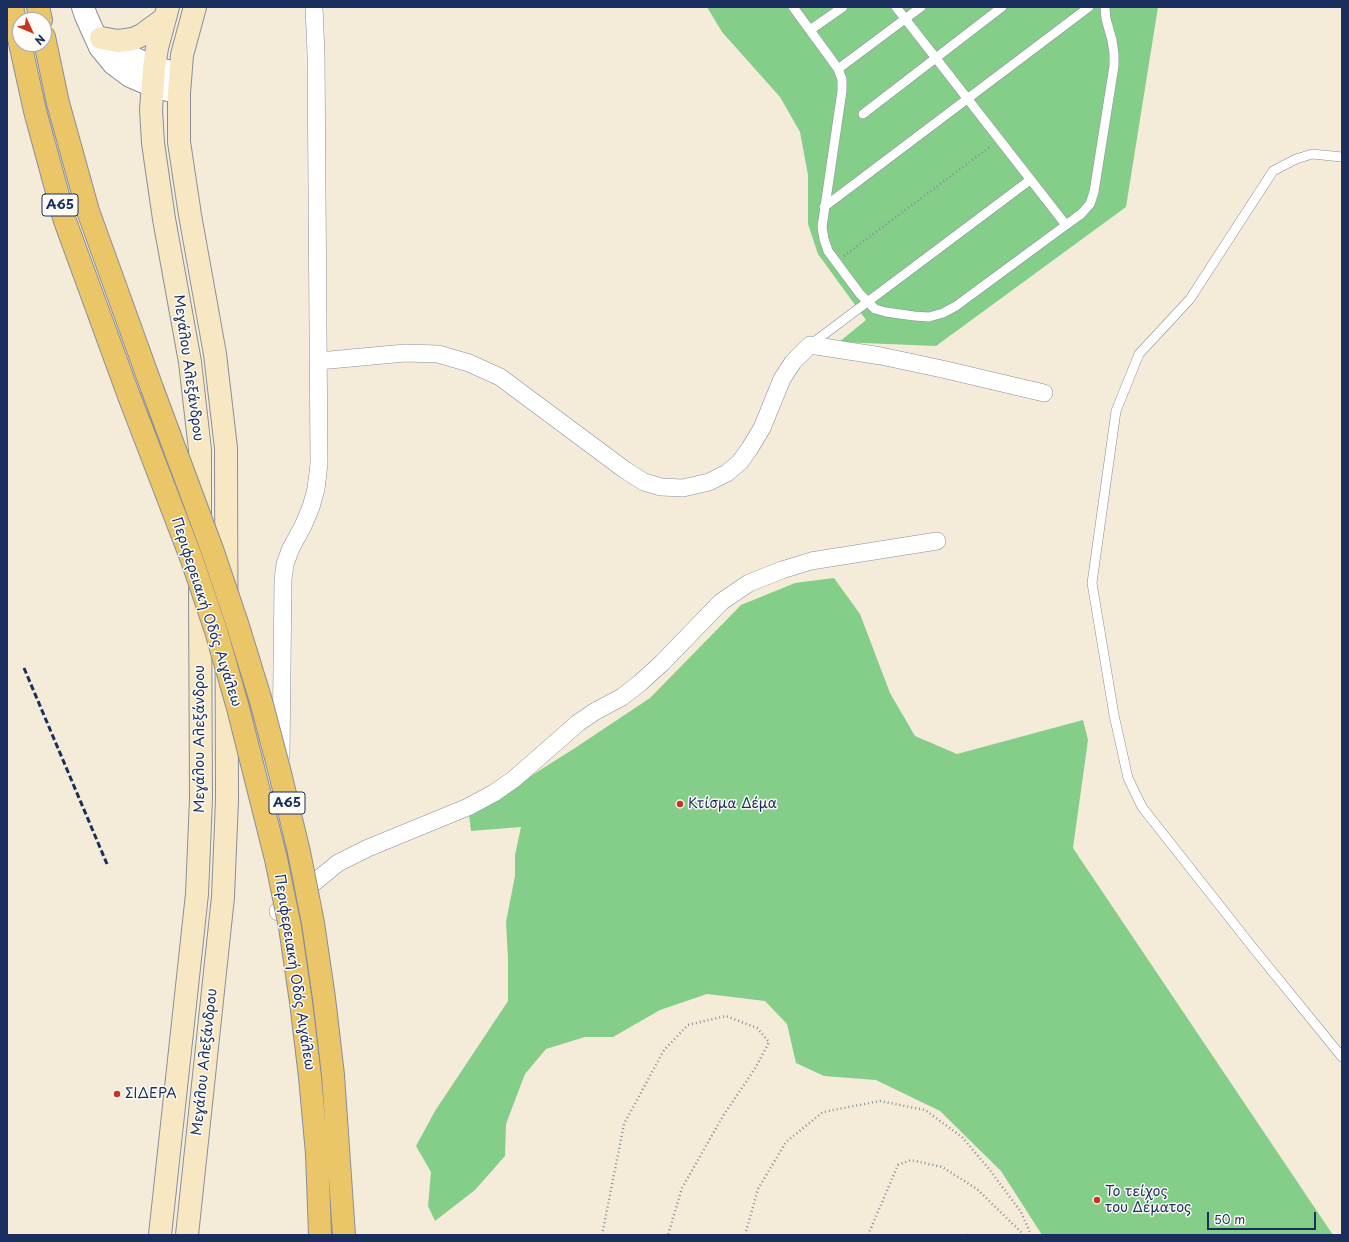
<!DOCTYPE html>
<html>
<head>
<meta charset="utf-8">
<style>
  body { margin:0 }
  #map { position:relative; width:1349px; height:1242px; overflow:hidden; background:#f4ecd8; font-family:"Playpen Sans",sans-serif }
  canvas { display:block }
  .frame { position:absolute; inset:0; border:8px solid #1b2f5e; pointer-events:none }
  .north { position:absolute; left:12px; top:12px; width:40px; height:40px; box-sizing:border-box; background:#fdfcf7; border:1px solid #a3aaba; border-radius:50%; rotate:134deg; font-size:11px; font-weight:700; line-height:16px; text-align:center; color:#1b2f5e }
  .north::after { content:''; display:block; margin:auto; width:14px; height:18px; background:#c8321e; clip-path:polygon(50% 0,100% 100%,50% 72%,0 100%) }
  .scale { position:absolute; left:1207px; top:1212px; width:109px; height:18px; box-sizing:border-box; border:2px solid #1b2f5e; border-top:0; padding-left:5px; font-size:12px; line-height:14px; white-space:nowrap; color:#1b2f5e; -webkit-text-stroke:3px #fdfcf7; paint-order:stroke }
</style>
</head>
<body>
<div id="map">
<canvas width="1349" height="1242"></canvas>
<div class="frame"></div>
<div class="north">N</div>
<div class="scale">50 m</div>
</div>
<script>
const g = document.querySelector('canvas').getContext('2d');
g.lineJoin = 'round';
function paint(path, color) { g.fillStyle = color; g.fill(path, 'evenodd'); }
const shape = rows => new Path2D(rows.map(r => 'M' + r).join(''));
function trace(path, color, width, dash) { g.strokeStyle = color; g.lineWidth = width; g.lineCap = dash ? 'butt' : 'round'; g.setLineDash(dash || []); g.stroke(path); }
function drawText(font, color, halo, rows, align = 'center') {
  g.font = font + ' "Playpen Sans",sans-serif'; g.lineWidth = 3; g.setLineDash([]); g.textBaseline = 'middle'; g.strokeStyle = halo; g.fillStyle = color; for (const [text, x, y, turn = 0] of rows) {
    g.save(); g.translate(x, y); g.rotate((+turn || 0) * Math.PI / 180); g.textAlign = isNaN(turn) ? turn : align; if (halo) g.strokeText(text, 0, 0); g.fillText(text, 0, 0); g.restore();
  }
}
paint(shape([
  [707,7,1158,7,1126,207,936,346,839,342,866,320,818,254,808,224,808,175,800,132,780,97,722,32],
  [834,578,860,614,890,693,915,736,957,754,1083,720,1088,740,1073,848,1333,1235,1042,1235,1001,1171,940,1111,876,1080,824,1076,796,1063,787,1024,765,1001,707,994,660,1010,613,1037,585,1037,546,1049,525,1074,506,1124,505,1156,475,1190,435,1221,428,1206,431,1172,416,1146,435,1111,508,1001,508,959,506,922,515,876,515,855,521,827,471,831,469,815,575,748,650,698,741,605,795,583]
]), '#85ce8a');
const service = shape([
  [793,7,831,59,838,69,842,79,842,91,822,227,824,239,828,251,860,294,875,309,886,312,914,316,929,317,943,313,956,306,1066,225,1081,214,1090,204,1094,192,1114,66,1114,54,1112,40,1106,19,1105,7],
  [896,7,1066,225],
  [810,30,843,7],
  [838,69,921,7],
  [863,114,1002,7],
  [1342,157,1312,154,1296,159,1273,171,1190,299,1139,354,1116,411,1092,583,1114,715,1128,778,1142,807,1254,949,1342,1057],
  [824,207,1089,7],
  [810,345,1030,180]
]);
const minor = shape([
  [319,361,405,353,438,354,469,363,500,377,625,470,644,482,661,487,683,488,709,482,727,473,740,462,750,448,762,428,782,379,793,362,810,345,881,356,942,369,1044,393],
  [281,756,283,580,285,564,291,548,303,526,311,507,316,489,319,464,316,54,314,7],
  [279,850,280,797],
  [278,911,278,912,338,863,368,848,468,807,494,793,514,779,545,752,578,723,594,712,622,697,640,683,662,663,721,602,749,583,782,570,811,561,937,541]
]);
const tertiary = shape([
  [83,7,86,16,100,47,114,64,130,76,153,86,179,93],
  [103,39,120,51,154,68,180,74]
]);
const secondary = shape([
  [168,7,157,48,154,68,151,110,153,143,164,219,190,362,200,450,200,516],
  [101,38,118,41,133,39,142,35,164,19],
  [160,1235,197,894,201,799,200,590],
  [187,1235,223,897,227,800,226,448,215,354,190,215,179,142,179,93,182,55,195,7]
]);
const motorway = shape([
  [12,7,35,111,65,221,129,396],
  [38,7,41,20],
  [44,37,58,103,88,211,152,388]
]);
trace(service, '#888e9b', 10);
trace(minor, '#888e9b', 18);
trace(tertiary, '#888e9b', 24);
trace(secondary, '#888e9b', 24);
trace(motorway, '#888e9b', 24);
trace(shape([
  [844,256,991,146],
  [602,1235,624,1124,664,1050,688,1025,726,1016,757,1028,769,1042,756,1067,723,1116,682,1188,668,1235],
  [745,1235,758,1189,786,1142,823,1112,880,1101,925,1110,962,1137,989,1169,1021,1212,1031,1235],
  [868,1235,898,1165,911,1160,942,1167,977,1189,1024,1235],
  [967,1235,969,1235]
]), '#888e9b', 2.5, [1, 3]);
trace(service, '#fff', 9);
trace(minor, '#fff', 17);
trace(tertiary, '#fff', 22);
trace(secondary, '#f7e8c3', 22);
trace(motorway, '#ebc669', 22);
trace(shape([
  [24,668,107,864]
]), '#1b2f5e', 3, [6, 3]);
const motorwayBridge = shape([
  [152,388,213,552,237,623,261,701,280,773,299,852,313,923,324,998,333,1075,344,1235],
  [129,396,192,560,216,631,238,708,276,859,290,927,301,1002,310,1077,317,1154,320,1235]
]);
trace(motorwayBridge, '#888e9b', 24, []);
trace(motorwayBridge, '#ebc669', 22);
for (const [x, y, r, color] of [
  [680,804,4,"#c8321e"],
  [117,1094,4,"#c8321e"],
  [1097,1200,4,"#c8321e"]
]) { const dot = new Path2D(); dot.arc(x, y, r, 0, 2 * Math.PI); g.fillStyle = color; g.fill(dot); trace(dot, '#fdfcf7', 1.5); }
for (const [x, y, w] of [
  [60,205,36],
  [287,803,36]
]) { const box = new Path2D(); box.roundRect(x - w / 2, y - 11, w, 22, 3); g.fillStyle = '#fdfcf7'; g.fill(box); trace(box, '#1b2f5e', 1); }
drawText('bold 13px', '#1b2f5e', null, [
  ["Α65",60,205],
  ["Α65",287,803]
]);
drawText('14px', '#1b2f5e', '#fdfcf7', [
  ["Μεγάλου Αλεξάνδρου",188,368,82],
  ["Περιφερειακή Οδός Αιγάλεω",206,612,72],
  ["Μεγάλου Αλεξάνδρου",200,739,-90],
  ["Περιφερειακή Οδός Αιγάλεω",294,972,81],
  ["Μεγάλου Αλεξάνδρου",205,1062,-84]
]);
drawText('14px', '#1b2f5e', '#fdfcf7', [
  ["Κτίσμα Δέμα",688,804],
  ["ΣΙΔΕΡΑ",125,1094],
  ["Το τείχος",1105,1192],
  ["του Δέματος",1105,1208]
], 'left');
</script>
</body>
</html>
